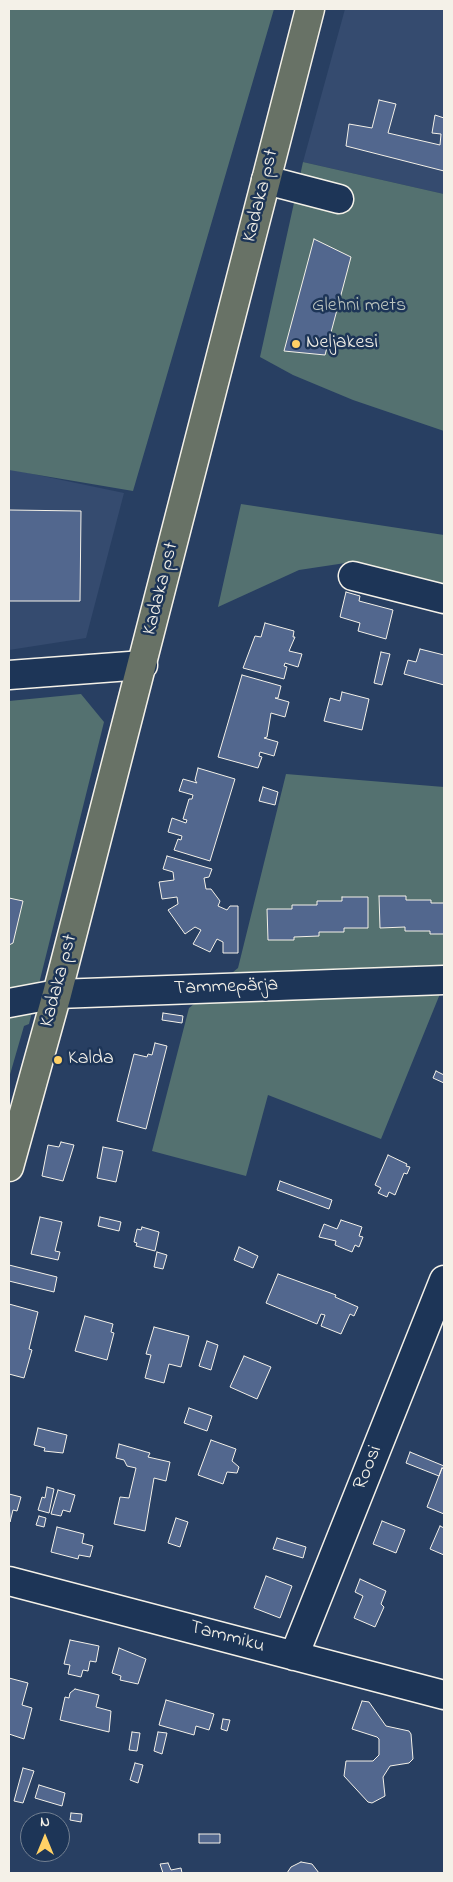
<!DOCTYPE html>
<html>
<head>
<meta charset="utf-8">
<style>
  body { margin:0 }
  #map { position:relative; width:453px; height:1882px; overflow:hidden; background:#283f62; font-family:"Indie Flower",sans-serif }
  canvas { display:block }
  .frame { position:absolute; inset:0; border:10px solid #f4f1e8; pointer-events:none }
  .north { position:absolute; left:20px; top:1812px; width:50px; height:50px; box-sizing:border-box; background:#1d3557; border:1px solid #738091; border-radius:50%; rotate:0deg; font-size:14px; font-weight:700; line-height:20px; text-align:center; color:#f4f1e8 }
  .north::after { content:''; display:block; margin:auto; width:18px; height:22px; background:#ffd166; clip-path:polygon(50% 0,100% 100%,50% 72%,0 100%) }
</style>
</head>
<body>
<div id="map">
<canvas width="453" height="1882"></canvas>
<div class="frame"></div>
<div class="north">N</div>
</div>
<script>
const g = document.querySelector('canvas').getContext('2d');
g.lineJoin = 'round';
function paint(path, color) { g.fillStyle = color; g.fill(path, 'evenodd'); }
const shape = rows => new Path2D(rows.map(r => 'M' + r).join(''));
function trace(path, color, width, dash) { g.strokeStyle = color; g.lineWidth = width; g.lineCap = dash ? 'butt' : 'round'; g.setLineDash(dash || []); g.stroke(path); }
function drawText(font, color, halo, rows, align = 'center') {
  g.font = font + ' "Indie Flower",sans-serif'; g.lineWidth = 5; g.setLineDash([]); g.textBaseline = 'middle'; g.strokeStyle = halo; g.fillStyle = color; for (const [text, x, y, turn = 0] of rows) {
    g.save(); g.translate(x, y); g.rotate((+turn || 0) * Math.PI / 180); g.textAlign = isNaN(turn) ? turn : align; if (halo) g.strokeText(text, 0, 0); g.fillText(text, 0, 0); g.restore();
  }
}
paint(shape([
  [345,9,444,9,444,194,303,162],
  [9,469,124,493,86,638,9,650]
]), '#354b6f');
paint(shape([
  [9,9,274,9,133,491,9,470],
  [303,162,444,194,444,431,353,400,293,375,260,357],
  [241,504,444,535,444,585,352,562,299,570,218,607],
  [81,694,104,722,29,1024,24,1026,9,1078,9,701],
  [286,774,444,787,444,984,381,1139,268,1095,246,1176,152,1151,189,1008,238,968]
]), '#547170');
const building = shape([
  [379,100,396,104,388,133,440,145,441,134,432,133,435,115,444,118,444,171,346,146,349,124,372,128,379,100],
  [314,239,351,257,325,355,284,351,314,239],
  [9,510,81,511,80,601,9,601,9,510],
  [346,592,360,596,359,601,393,610,386,639,358,631,360,623,340,617,346,592],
  [265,623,294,631,293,637,295,637,289,651,302,654,298,667,285,663,284,666,287,667,284,679,243,668,255,636,261,637,265,623],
  [420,649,444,655,444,685,404,674,408,660,416,662,420,649],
  [381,652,390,654,382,685,374,683,381,652],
  [242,675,281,686,278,698,275,698,289,702,285,717,271,713,267,737,264,738,278,742,274,756,260,752,259,756,262,757,258,768,218,757,242,675],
  [342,692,369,699,362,730,324,721,330,698,340,701,342,692],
  [198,768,235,779,210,861,174,850,178,839,181,840,182,836,168,832,172,818,186,823,187,820,183,819,189,799,192,799,193,795,179,791,183,779,197,783,195,780,198,768],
  [263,787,278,792,275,805,259,801,263,787],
  [167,856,212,869,209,877,204,878,206,889,211,889,220,901,218,906,227,910,230,906,238,906,238,953,223,953,223,942,217,939,210,952,193,944,201,930,195,927,185,934,168,910,178,904,177,897,162,899,159,882,174,880,173,872,163,869,167,856],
  [379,896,406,896,406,900,431,900,431,903,444,903,444,934,430,934,430,931,405,931,405,927,380,928,379,896],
  [342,897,368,897,368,928,344,928,344,932,319,932,319,936,294,937,294,940,268,940,267,909,292,909,292,905,317,905,317,901,342,901,342,897],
  [9,898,23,901,13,943,9,945,9,898],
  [163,1013,183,1016,182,1023,162,1020,163,1013],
  [155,1043,167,1046,146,1129,117,1121,134,1054,147,1057,148,1054,152,1055,155,1043],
  [436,1071,444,1075,444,1083,433,1078,436,1071],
  [61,1142,74,1145,63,1181,42,1176,48,1145,59,1147,61,1142],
  [103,1147,123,1151,116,1182,97,1178,103,1147],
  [388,1155,407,1164,406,1166,410,1167,407,1174,404,1173,395,1195,389,1192,387,1197,378,1193,381,1188,375,1185,388,1155],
  [280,1181,332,1200,329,1209,277,1190,280,1181],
  [40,1217,62,1222,55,1251,60,1252,58,1260,31,1254,40,1217],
  [100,1217,121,1222,119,1231,98,1226,100,1217],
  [341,1220,362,1227,359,1236,363,1237,359,1247,355,1245,352,1252,335,1245,336,1241,319,1237,324,1224,337,1229,341,1220],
  [142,1227,159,1232,155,1251,136,1246,137,1243,134,1242,137,1229,141,1230,142,1227],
  [239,1247,258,1256,253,1268,234,1260,239,1247],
  [157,1252,167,1255,163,1269,154,1267,157,1252],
  [9,1265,57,1277,54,1292,9,1281,9,1265],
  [278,1274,336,1295,335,1297,358,1307,354,1316,350,1314,341,1334,321,1326,325,1315,321,1314,317,1324,266,1303,278,1274],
  [9,1304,38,1312,29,1349,32,1350,24,1378,9,1374,9,1304],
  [85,1316,113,1324,111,1332,114,1333,107,1360,75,1351,85,1316],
  [154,1327,189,1336,181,1367,169,1364,164,1383,145,1378,151,1355,146,1354,154,1327],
  [207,1341,218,1345,211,1370,199,1366,207,1341],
  [244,1356,271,1367,257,1399,230,1387,244,1356],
  [189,1408,212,1416,207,1431,184,1423,189,1408],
  [38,1428,67,1435,63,1453,44,1451,45,1448,34,1445,38,1428],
  [211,1440,236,1449,232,1461,239,1467,237,1473,227,1472,223,1484,198,1475,211,1440],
  [119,1444,150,1453,148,1457,170,1462,166,1481,154,1478,145,1531,114,1524,120,1497,129,1498,136,1468,127,1466,124,1460,116,1458,119,1444],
  [410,1452,444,1466,444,1469,442,1468,439,1476,406,1463,410,1452],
  [442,1468,444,1469,444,1514,427,1507,442,1468],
  [47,1487,54,1489,49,1513,38,1510,42,1497,45,1498,47,1487],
  [58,1490,75,1495,70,1512,63,1510,61,1516,51,1514,58,1490],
  [9,1494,21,1497,17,1511,13,1510,10,1522,9,1494],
  [39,1516,46,1518,44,1527,36,1525,39,1516],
  [176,1518,188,1522,180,1547,168,1543,176,1518],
  [382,1521,405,1530,396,1553,373,1544,382,1521],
  [440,1526,444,1528,444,1555,430,1549,440,1526],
  [57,1527,84,1534,82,1543,93,1546,90,1557,79,1555,78,1559,51,1552,57,1527],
  [277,1538,306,1547,303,1558,273,1549,277,1538],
  [266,1576,292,1586,280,1618,254,1608,266,1576],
  [360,1579,386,1591,381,1604,384,1607,375,1627,354,1618,363,1596,355,1592,360,1579],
  [70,1640,99,1646,96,1662,90,1661,88,1671,83,1670,81,1677,68,1674,70,1665,64,1664,70,1640],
  [119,1648,146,1659,138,1684,120,1680,121,1676,112,1673,119,1648],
  [9,1678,28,1683,22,1705,32,1708,24,1739,9,1734,9,1678],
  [75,1689,99,1695,96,1707,111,1711,109,1732,60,1720,65,1697,69,1698,70,1693,75,1689],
  [166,1700,214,1714,209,1730,196,1726,194,1735,159,1725,166,1700],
  [362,1701,369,1702,386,1726,409,1731,411,1734,413,1759,409,1763,390,1766,383,1777,385,1796,372,1803,368,1802,344,1776,346,1761,373,1761,379,1755,379,1739,377,1737,352,1729,362,1701],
  [223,1719,230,1720,227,1731,221,1729,223,1719],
  [132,1732,140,1733,137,1751,129,1750,132,1732],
  [158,1732,167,1733,162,1754,154,1751,158,1732],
  [135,1763,143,1765,138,1783,130,1780,135,1763],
  [23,1768,34,1771,23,1803,14,1801,23,1768],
  [39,1785,65,1793,62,1806,35,1798,39,1785],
  [71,1813,82,1814,81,1822,70,1820,71,1813],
  [199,1834,220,1834,220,1843,199,1843,199,1834],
  [301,1862,312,1864,319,1873,287,1873,291,1867,301,1862],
  [168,1863,171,1870,181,1868,182,1873,163,1873,160,1864,168,1863]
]);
paint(building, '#52678e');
trace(building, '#f4f1e8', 1);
const minor = shape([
  [266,180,339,199],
  [353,576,444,599],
  [9,675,143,665],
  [9,1003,57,994,444,980],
  [9,1581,444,1695],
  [294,1656,444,1280]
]);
const major = shape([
  [9,1167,57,994,310,9]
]);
trace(minor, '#f4f1e8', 31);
trace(major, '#f4f1e8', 31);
trace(minor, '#1d3557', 28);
trace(major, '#687266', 28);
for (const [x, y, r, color] of [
  [296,344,5,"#ffd166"],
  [58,1060,5,"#ffd166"]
]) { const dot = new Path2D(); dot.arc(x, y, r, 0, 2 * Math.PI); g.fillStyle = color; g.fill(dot); trace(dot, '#1d3557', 2); }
drawText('20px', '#f4f1e8', '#1d3557', [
  ["Kadaka pst",262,196,-76],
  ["Kadaka pst",162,589,-76],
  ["Kadaka pst",60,981,-75],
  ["Tammepärja",226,988,-2],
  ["Roosi",369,1468,-68],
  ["Tammiku",227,1638,15]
]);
drawText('20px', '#bcc4be', '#1d3557', [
  ["Glehni mets",359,307]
]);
drawText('20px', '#f4f1e8', '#1d3557', [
  ["Neljakesi",306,344],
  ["Kalda",68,1060]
], 'left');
</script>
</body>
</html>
